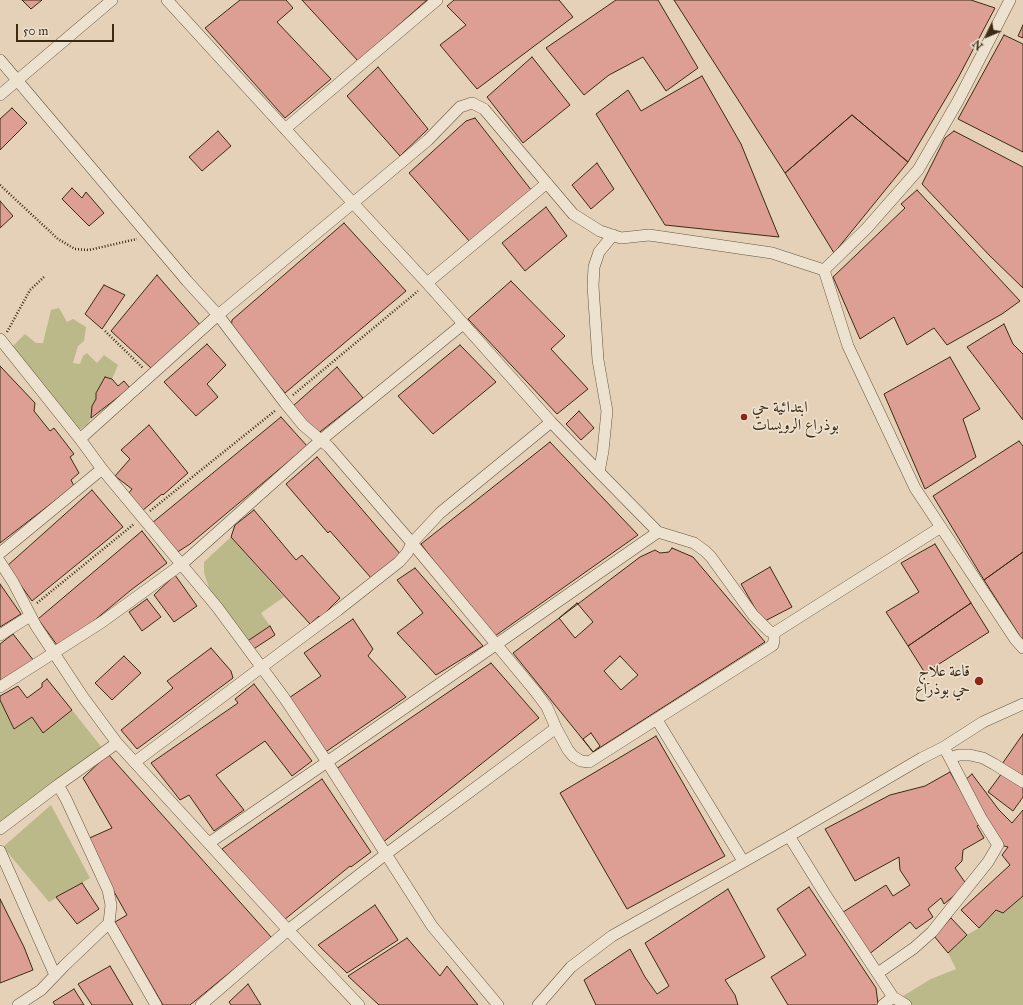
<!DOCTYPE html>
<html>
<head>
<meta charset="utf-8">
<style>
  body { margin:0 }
  #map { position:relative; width:1023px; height:1005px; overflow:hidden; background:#e4d1b7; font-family:"IM FELL Great Primer",serif }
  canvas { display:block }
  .north { position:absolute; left:967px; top:16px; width:40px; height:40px; -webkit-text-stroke:3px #ede1d0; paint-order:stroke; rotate:226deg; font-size:11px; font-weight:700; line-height:16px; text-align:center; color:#3c2a13 }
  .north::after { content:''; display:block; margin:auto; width:14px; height:18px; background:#3c2a13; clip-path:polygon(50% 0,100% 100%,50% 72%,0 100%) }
  .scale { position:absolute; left:16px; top:24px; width:98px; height:18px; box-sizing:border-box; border:2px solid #3c2a13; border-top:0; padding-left:5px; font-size:12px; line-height:14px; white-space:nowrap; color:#3c2a13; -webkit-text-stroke:3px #ede1d0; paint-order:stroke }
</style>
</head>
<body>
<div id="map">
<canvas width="1023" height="1005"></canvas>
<div class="north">N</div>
<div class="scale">50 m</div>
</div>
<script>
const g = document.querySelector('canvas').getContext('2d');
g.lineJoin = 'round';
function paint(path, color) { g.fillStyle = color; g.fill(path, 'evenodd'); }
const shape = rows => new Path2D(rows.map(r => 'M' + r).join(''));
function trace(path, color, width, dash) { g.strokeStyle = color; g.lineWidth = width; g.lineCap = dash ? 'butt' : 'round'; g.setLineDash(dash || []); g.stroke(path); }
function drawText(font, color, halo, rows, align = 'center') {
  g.font = font + ' "IM FELL Great Primer",Amiri,serif'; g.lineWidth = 3.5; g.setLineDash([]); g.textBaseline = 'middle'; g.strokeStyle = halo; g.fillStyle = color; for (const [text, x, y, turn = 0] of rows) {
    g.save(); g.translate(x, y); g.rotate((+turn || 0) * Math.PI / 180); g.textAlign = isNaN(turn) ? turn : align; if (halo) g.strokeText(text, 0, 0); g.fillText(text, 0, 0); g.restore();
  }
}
paint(shape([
  [59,308,67,322,73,319,86,327,84,341,78,346,73,363,80,364,83,356,87,353,97,363,104,355,118,365,112,379,105,377,96,393,96,399,92,406,91,418,87,425,77,431,11,348,25,334,36,343,43,343,51,310],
  [231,537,284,597,261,613,270,626,246,642,210,591,204,573,204,562],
  [0,700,14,729,32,717,72,710,103,749,0,824],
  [51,805,90,878,49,902,3,847],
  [1023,896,1023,1005,908,1005,903,996,931,979,956,969,948,953,967,935,979,928,996,910,1003,913]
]), '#bbb98a');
const building = shape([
  [22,0,42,0,31,9,22,0],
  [240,0,286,0,293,8,277,22,331,79,285,118,205,28,240,0],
  [302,0,427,0,358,61,302,0],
  [454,0,559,0,573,17,477,89,440,45,466,25,447,6,454,0],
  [616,0,658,0,698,68,666,91,643,57,609,75,584,95,546,48,616,0],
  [674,0,971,0,995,8,958,78,908,162,852,115,785,173,674,0],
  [1023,25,1023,38,1018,36,1023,25],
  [1004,35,1023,44,1023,152,958,119,1004,35],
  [532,57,570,105,523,143,487,97,532,57],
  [378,67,428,129,400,156,347,96,378,67],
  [702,76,741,144,779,237,665,225,596,114,628,90,641,111,702,76],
  [12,108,27,123,0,150,0,119,12,108],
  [852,115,908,162,834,253,785,173,852,115],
  [475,118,532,191,471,243,409,173,466,121,475,118],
  [218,131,231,146,202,171,189,157,218,131],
  [954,131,1023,167,1023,288,989,255,922,184,945,138,954,131],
  [597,163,614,189,591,209,572,185,597,163],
  [72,188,82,198,86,192,104,213,89,226,62,199,72,188],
  [917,190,1020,301,1002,314,947,345,934,328,907,345,894,317,860,339,833,277,905,208,901,204,917,190],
  [0,201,13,216,0,228,0,201],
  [546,207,567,236,525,271,502,243,546,207],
  [344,223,406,291,285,393,231,329,232,320,344,223],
  [157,275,201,326,151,368,111,331,157,275],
  [511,281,565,336,551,349,588,389,557,414,468,319,511,281],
  [104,285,125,295,102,329,85,314,104,285],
  [1004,324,1013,344,1023,354,1023,420,967,347,1004,324],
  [207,344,226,365,207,384,218,397,196,416,164,382,207,344],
  [460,345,496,382,433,434,398,396,460,345],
  [950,357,980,409,963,419,976,457,925,489,884,394,950,357],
  [0,366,35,403,34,411,50,431,54,428,74,454,70,457,79,473,71,480,74,486,0,543,0,366],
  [337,367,363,398,316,435,293,406,337,367],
  [105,377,112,379,118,386,124,381,130,388,91,418,92,406,96,399,96,393,105,377],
  [579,411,594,428,581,440,566,424,579,411],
  [281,417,307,446,190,544,176,553,152,523,281,417],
  [149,425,188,473,163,495,162,494,142,511,128,494,132,489,115,476,130,459,121,450,149,425],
  [1019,441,1023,446,1023,552,984,580,933,496,1019,441],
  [550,442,638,535,495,636,445,576,421,544,550,442],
  [317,457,402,556,372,579,330,531,328,533,286,484,317,457],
  [92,490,123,527,32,601,7,566,92,490],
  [254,510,296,560,302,555,340,598,320,618,319,616,310,624,231,537,235,525,254,510],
  [142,531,167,563,131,590,60,649,38,619,142,531],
  [935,544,971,603,908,646,886,612,919,592,901,563,935,544],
  [672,548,693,557,765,642,593,752,513,653,640,557,655,550,660,553,669,552,672,548],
  [1023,552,1023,641,984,580,1023,552],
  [770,567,792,607,763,622,741,584,770,567],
  [415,568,483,646,436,675,397,633,423,613,397,580,415,568],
  [175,575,197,606,174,622,154,595,175,575],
  [0,584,21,614,0,627,0,584],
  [147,599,161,617,142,631,129,612,147,599],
  [577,603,593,622,575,638,559,618,577,603],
  [971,603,989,632,925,673,908,646,971,603],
  [353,619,373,649,368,656,406,697,324,753,286,700,321,676,304,653,353,619],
  [270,626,275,635,252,650,246,642,270,626],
  [13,634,34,661,0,683,0,644,13,634],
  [211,648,231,671,233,678,137,749,121,730,173,688,167,681,211,648],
  [124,656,141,673,112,700,95,683,124,656],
  [620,656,638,675,621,690,604,671,620,656],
  [491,663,539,718,382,843,336,769,491,663],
  [47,679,72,710,43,733,32,717,14,729,0,700,0,696,18,686,27,698,42,687,42,683,47,679],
  [254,684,312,761,292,776,265,741,216,775,244,810,214,831,189,795,180,800,151,763,238,703,235,699,254,684],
  [591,733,600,746,593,752,583,739,591,733],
  [1023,734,1023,778,1002,764,1023,734],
  [656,736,725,856,627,909,560,793,656,736],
  [108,754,272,938,190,1005,163,1005,115,922,127,915,85,840,112,828,83,778,108,754],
  [950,772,980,824,977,826,984,838,963,850,962,861,955,868,967,885,944,904,941,898,928,909,933,917,916,929,910,922,868,955,840,914,886,885,893,896,910,885,900,870,899,857,855,881,825,829,890,795,925,786,950,772],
  [1002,773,1023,788,1023,797,1013,811,988,792,1002,773],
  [972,774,999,810,1012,823,1023,810,1023,896,1003,913,996,910,979,928,961,910,1010,865,1002,855,1008,847,1000,845,964,781,972,774],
  [322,779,371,852,351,867,350,866,284,920,222,849,322,779],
  [82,883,99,909,77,924,56,897,82,883],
  [809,887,876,988,878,1004,877,1005,788,1005,771,977,806,955,777,909,809,887],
  [728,889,765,957,725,980,735,995,738,1005,596,1005,584,980,630,949,645,977,657,994,669,986,645,943,728,889],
  [0,899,24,947,33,970,0,983,0,899],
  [375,905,398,940,347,973,318,945,375,905],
  [951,918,967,935,948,953,934,936,951,918],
  [407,938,440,976,447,966,478,1005,379,1005,348,976,407,938],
  [110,966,133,1005,92,1005,78,984,110,966],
  [248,984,261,1005,231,1005,229,1002,248,984],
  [74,989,84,1005,55,1005,53,1002,74,989]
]);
paint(building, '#dd9f94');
trace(building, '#3c2a13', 1);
const street = shape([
  [167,0,353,203,428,140,460,107,472,103,484,109,573,214,600,231,621,238,649,235,772,253,824,270,848,346,915,488,1015,639,1023,648],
  [0,60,187,281,218,315,285,403,303,425,329,447,412,543,496,644,535,691,547,707,556,728],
  [0,95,112,0],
  [285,129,437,0],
  [824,270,867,228,918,170,958,101,1010,0],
  [427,283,547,183],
  [0,339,80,439,102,469,217,607,285,699,327,762,209,843],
  [80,439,218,315,353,203,427,283,551,422,599,472,658,532,694,543,705,551,711,557,753,615,769,631,774,633,941,527],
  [599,472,603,451,607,411,598,360,593,286,594,267,599,252,613,235],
  [0,553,102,469],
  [0,562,13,582,36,626,83,697,117,743,288,930,359,1005],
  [0,635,30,616],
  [0,687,102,622,182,564,321,440,463,324],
  [657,720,743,861],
  [117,743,58,785,66,799,108,890,111,905,109,923,156,1005],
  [950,758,959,755,970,755,983,758,994,764,1023,782],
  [135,762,338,610,399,562,407,553,412,543,440,513,551,422],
  [0,829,58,785],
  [789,836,825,894,893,997,883,1005],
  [0,851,55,975],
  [878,973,914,948,932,932,988,862,998,845,981,818,944,747],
  [893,997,906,1005],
  [18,1005,41,990,64,966,109,923],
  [201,1005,288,930,386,854,556,728,568,750,573,756,581,761,589,762,770,647,773,645,774,640,774,633],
  [498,1005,432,926,327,762,658,532],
  [538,1005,571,967,612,936,789,836,922,758,944,747,983,722,1023,704]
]);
trace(street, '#66543c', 12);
trace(shape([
  [0,185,58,239,75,249,89,250,137,239],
  [105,331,143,368],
  [7,332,30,290,44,277],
  [293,395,418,291],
  [150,511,276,410],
  [37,603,134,524]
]), '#3c2a13', 2.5, [1, 2]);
trace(street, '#ede1d0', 11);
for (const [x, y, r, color] of [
  [744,417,4,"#8f2418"],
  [979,681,5,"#8f2418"]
]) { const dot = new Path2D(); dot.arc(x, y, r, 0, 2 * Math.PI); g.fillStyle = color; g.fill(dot); trace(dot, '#ede1d0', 1.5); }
drawText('16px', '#3c2a13', '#ede1d0', [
  ["ابتدائية حي",752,408],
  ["بوذراع الرويسات",752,426],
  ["قاعة علاج",970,672,"right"],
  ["حي بوذراع",970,690,"right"]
], 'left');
</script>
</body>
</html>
